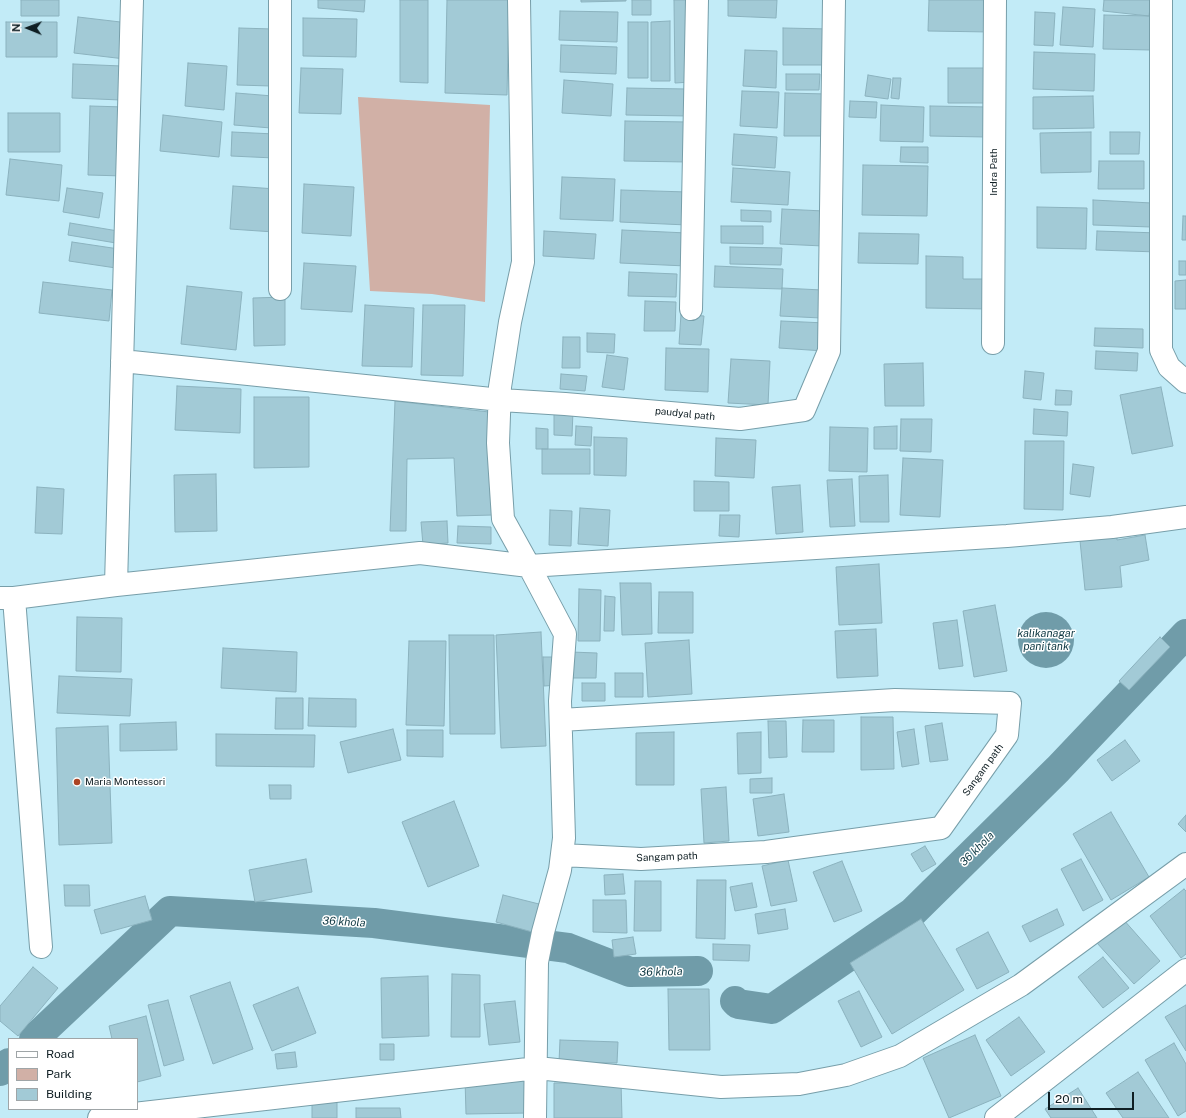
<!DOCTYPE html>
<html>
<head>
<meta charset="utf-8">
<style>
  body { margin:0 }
  #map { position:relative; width:1186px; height:1118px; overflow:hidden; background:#c2ebf7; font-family:"Public Sans",sans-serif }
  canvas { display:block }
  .legend { position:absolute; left:8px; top:1038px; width:130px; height:72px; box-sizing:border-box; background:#fff; border:1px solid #9fa5a7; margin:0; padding:5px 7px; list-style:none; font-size:12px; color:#0f1e23 }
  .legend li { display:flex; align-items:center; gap:8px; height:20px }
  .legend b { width:20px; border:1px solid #9fa5a7 }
  .north { position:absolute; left:8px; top:8px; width:40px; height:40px; -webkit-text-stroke:3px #fff; paint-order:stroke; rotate:271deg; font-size:11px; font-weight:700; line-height:16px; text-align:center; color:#0f1e23 }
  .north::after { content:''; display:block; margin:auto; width:14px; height:18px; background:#0f1e23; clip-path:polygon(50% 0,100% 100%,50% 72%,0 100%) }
  .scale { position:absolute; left:1048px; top:1092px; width:86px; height:18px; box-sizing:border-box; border:2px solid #0f1e23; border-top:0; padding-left:5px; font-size:12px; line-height:14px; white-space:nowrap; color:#0f1e23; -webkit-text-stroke:3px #fff; paint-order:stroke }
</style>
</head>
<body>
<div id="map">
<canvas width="1186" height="1118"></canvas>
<ul class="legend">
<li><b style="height:5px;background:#fff"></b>Road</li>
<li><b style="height:11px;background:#d1b0a6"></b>Park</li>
<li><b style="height:11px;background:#a2cad6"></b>Building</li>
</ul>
<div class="north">N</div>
<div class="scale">20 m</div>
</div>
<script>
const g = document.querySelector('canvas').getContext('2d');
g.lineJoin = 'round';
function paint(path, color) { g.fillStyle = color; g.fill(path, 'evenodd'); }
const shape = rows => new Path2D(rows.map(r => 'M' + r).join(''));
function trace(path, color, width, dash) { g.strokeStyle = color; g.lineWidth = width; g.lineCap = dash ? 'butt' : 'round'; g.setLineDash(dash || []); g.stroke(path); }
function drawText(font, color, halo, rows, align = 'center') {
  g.font = font + ' "Public Sans",sans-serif'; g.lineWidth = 3; g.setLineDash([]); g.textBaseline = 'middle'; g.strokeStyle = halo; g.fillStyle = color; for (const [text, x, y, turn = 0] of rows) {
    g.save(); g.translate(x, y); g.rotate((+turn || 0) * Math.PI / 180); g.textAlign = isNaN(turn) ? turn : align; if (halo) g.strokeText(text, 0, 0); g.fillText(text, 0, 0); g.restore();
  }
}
paint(shape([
  [358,97,490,105,485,302,432,294,370,291]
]), '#d1b0a6');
paint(shape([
  '1018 640a28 28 0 1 1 56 0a28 28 0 1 1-56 0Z'
]), '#709ca9');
trace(shape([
  [735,1001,738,1004,772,1009,913,912,1058,769,1186,634],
  [34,1039,170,911,374,923,568,948,630,972,698,971],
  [0,1071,9,1063]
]), '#709ca9', 30);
const building = shape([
  [21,0,59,0,59,16,21,16,21,0],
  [318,0,365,0,364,12,318,8,318,0],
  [400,0,428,0,428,83,400,82,400,0],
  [447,0,509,0,507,95,445,93,447,0],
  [581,0,626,0,626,1,581,2,581,0],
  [632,0,651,0,651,15,632,15,632,0],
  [674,0,691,0,692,82,675,83,674,0],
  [728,0,777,0,776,18,728,16,728,0],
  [929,0,991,0,990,32,928,31,929,0],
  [1104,0,1151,0,1149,16,1103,11,1104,0],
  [1063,7,1095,9,1093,47,1060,45,1063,7],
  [560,11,618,12,617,42,559,40,560,11],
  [1035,12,1055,13,1053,46,1034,45,1035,12],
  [1104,15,1152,16,1151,50,1103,49,1104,15],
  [78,17,129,23,125,59,74,53,78,17],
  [303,18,357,19,356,57,303,56,303,18],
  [670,21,670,81,651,81,651,22,670,21],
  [6,22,57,22,57,57,6,57,6,22],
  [628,22,648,22,648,78,628,78,628,22],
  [239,28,273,29,271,86,237,85,239,28],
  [783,28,830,29,830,65,783,65,783,28],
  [561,45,617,47,616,74,560,72,561,45],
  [745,50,777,51,776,88,743,86,745,50],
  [1034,52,1095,54,1094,91,1033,89,1034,52],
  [188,63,227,66,224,110,185,106,188,63],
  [73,64,122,66,121,100,72,98,73,64],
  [301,68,343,69,341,114,299,113,301,68],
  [948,68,992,68,992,103,948,103,948,68],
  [786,74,820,74,819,90,786,90,786,74],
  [868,75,891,79,888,99,865,96,868,75],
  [893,78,901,78,899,99,891,98,893,78],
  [564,80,613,84,611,116,562,113,564,80],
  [627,88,688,89,688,116,626,115,627,88],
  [742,91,779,92,777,128,740,126,742,91],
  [236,93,273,96,271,128,234,125,236,93],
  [785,93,828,94,827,136,784,136,785,93],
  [1093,96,1094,128,1033,129,1033,97,1093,96],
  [850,101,877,102,876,118,849,117,850,101],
  [881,105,924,107,923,142,880,141,881,105],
  [90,106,125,107,124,176,88,175,90,106],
  [930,106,988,107,987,137,930,136,930,106],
  [8,113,60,113,60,152,8,152,8,113],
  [163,115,222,122,219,157,160,151,163,115],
  [625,121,688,122,688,162,624,161,625,121],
  [232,132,275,134,274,158,231,156,232,132],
  [1091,132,1091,172,1041,173,1040,133,1091,132],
  [1110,132,1140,132,1139,154,1110,154,1110,132],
  [734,134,777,137,775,168,732,165,734,134],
  [901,147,928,147,928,163,900,162,901,147],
  [10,159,62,165,59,201,6,195,10,159],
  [1099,161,1144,161,1144,189,1098,189,1099,161],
  [863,165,928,166,927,216,862,215,863,165],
  [733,168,790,172,788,205,731,202,733,168],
  [562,177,615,179,613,221,560,219,562,177],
  [304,184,354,187,351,236,302,233,304,184],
  [233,186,276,189,274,232,230,229,233,186],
  [67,188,103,193,99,218,63,212,67,188],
  [621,190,688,192,687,225,620,222,621,190],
  [1093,200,1152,203,1151,227,1093,225,1093,200],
  [1037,207,1087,208,1086,249,1037,248,1037,207],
  [782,209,824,211,823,246,780,244,782,209],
  [741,210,771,211,771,222,741,221,741,210],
  [1183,216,1186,216,1186,240,1182,240,1183,216],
  [70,223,124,232,122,244,68,235,70,223],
  [721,226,763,226,763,244,721,243,721,226],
  [622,230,687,233,686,266,620,263,622,230],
  [544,231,596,234,594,259,543,256,544,231],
  [1097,231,1159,233,1158,252,1096,250,1097,231],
  [859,233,919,234,918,264,858,263,859,233],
  [72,242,119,249,116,268,69,261,72,242],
  [730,247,782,248,781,265,730,264,730,247],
  [926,256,963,257,963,279,989,279,988,309,926,308,926,256],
  [1179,261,1186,261,1186,275,1179,275,1179,261],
  [304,263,356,266,352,312,301,309,304,263],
  [715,266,783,269,782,289,714,287,715,266],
  [629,272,677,274,676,297,628,296,629,272],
  [1186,280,1186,309,1175,309,1175,281,1186,280],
  [43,282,112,290,109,321,39,313,43,282],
  [187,286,242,292,236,350,181,344,187,286],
  [782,288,822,290,821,318,780,316,782,288],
  [285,297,285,345,254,346,253,298,285,297],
  [645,301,676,302,675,331,644,331,645,301],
  [365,305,414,308,412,367,362,366,365,305],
  [423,305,465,305,463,376,421,375,423,305],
  [681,314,704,316,701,345,679,344,681,314],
  [781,321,826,323,824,351,779,348,781,321],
  [1095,328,1143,329,1143,348,1094,346,1095,328],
  [587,333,615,334,614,353,587,352,587,333],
  [563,337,580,337,580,368,562,368,563,337],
  [666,348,709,349,708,392,665,390,666,348],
  [1096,351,1138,353,1137,371,1095,369,1096,351],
  [607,355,628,358,624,390,602,387,607,355],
  [731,359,770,361,768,405,728,403,731,359],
  [923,363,924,406,885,406,884,364,923,363],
  [1025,371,1044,373,1041,400,1023,398,1025,371],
  [561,374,587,376,585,391,560,389,561,374],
  [177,386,241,389,240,433,175,430,177,386],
  [1161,387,1173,446,1132,454,1120,395,1161,387],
  [1056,390,1072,391,1071,405,1055,405,1056,390],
  [254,397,309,397,309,467,254,468,254,397],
  [395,401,489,412,493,515,457,516,454,458,407,459,406,531,390,531,395,401],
  [1034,409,1068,412,1067,436,1033,434,1034,409],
  [554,411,573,411,572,436,554,435,554,411],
  [901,419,932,419,931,452,900,451,901,419],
  [576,426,592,427,591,446,575,445,576,426],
  [897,426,897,449,874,449,874,427,897,426],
  [830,427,868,428,867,472,829,471,830,427],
  [536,428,548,429,548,449,536,449,536,428],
  [594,437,627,438,626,476,594,475,594,437],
  [716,438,756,440,754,478,715,476,716,438],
  [1025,441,1064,441,1063,510,1024,509,1025,441],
  [542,449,590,449,590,474,542,474,542,449],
  [903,458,943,460,940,517,900,515,903,458],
  [1073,464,1094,467,1090,497,1070,494,1073,464],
  [216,474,217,531,175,532,174,475,216,474],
  [888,475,889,522,860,522,859,476,888,475],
  [852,479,855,526,830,527,827,480,852,479],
  [694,481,729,482,729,511,694,511,694,481],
  [800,485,803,532,776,534,772,487,800,485],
  [37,487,64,489,62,534,35,533,37,487],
  [580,508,610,510,608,546,578,544,580,508],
  [550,510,572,511,571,546,549,545,550,510],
  [720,515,740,515,739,537,719,536,720,515],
  [447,521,448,543,423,545,421,522,447,521],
  [458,526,491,527,491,544,457,543,458,526],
  [1145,535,1149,560,1120,566,1122,587,1085,590,1080,541,1117,537,1117,540,1145,535],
  [879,564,882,623,839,625,836,567,879,564],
  [620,583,651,583,652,634,622,635,620,583],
  [579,589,601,590,600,641,578,641,579,589],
  [659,592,693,592,693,633,658,633,659,592],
  [605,596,615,597,614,631,604,631,605,596],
  [995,605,1007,671,974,677,963,611,995,605],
  [77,617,122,618,121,672,76,671,77,617],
  [957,620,963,666,939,669,933,623,957,620],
  [876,629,878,676,837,678,835,631,876,629],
  [541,632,546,746,501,748,496,635,541,632],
  [449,635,494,635,495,734,450,734,449,635],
  [1160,637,1170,647,1129,690,1119,681,1160,637],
  [689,640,692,694,648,697,645,643,689,640],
  [409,641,446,641,444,726,406,725,409,641],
  [223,648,297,652,296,692,221,688,223,648],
  [571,652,597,653,596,678,570,678,571,652],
  [543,657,558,657,560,685,544,686,543,657],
  [615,673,643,673,643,697,615,697,615,673],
  [59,676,132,679,130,716,57,713,59,676],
  [582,683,605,683,605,701,582,701,582,683],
  [276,698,303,698,303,729,275,729,276,698],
  [309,698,356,699,356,727,308,726,309,698],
  [861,717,893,717,894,769,861,770,861,717],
  [803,720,834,720,834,752,802,752,803,720],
  [768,721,786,721,787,757,769,758,768,721],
  [176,722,177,750,120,751,120,724,176,722],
  [942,723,948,760,930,762,925,726,942,723],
  [108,726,112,843,59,845,56,728,108,726],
  [393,729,401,760,348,773,340,742,393,729],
  [914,729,919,764,902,767,897,732,914,729],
  [407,730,443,730,443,757,407,756,407,730],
  [674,732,674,785,636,785,636,733,674,732],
  [761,732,761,773,738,774,737,733,761,732],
  [216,734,315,735,314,767,216,766,216,734],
  [1125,740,1140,761,1112,781,1097,760,1125,740],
  [772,778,772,793,750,793,750,779,772,778],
  [269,785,291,785,291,799,270,799,269,785],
  [726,787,729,841,704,843,701,789,726,787],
  [784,794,789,832,758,836,753,799,784,794],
  [454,801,479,866,428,887,402,822,454,801],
  [1111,812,1149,877,1111,900,1073,834,1111,812],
  [1186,815,1186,832,1178,824,1186,815],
  [925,846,936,864,922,872,911,854,925,846],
  [306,859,312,892,255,902,249,870,306,859],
  [1081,859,1103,900,1083,911,1061,869,1081,859],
  [788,860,797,901,771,906,762,866,788,860],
  [842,861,862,911,834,922,813,872,842,861],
  [623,874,625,894,605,895,604,875,623,874],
  [697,880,726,880,725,939,696,938,697,880],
  [635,881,661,881,661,931,634,931,635,881],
  [752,883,757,907,735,911,730,887,752,883],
  [64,885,89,885,90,906,65,906,64,885],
  [1184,889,1186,891,1186,954,1181,958,1150,916,1184,889],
  [503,895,543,905,536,933,496,922,503,895],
  [145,896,152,920,101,934,94,910,145,896],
  [593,900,626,900,627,933,593,932,593,900],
  [785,909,788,929,758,934,755,914,785,909],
  [1057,909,1064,925,1030,942,1022,926,1057,909],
  [921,919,964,990,892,1034,850,963,921,919],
  [1123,919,1160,961,1134,984,1097,943,1123,919],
  [988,932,1009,972,977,989,956,949,988,932],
  [633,937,636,954,614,957,612,940,633,937],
  [713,944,750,945,749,961,713,960,713,944],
  [1103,957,1129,988,1103,1008,1078,977,1103,957],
  [33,967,58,988,18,1036,0,1021,0,1006,33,967],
  [452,974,480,975,480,1037,451,1037,452,974],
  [428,976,429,1036,382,1038,381,978,428,976],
  [230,982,253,1049,213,1064,190,996,230,982],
  [298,987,316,1033,272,1051,253,1005,298,987],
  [668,989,709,989,710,1050,669,1050,668,989],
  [859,991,882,1037,861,1047,838,1001,859,991],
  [168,1000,184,1060,164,1066,148,1005,168,1000],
  [515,1001,520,1042,489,1045,484,1004,515,1001],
  [1186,1005,1186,1051,1165,1017,1186,1005],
  [146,1016,161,1076,137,1082,137,1039,112,1039,109,1026,146,1016],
  [1019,1017,1045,1052,1011,1076,986,1040,1019,1017],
  [975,1035,1001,1096,949,1118,923,1058,975,1035],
  [560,1040,618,1042,617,1063,559,1062,560,1040],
  [1174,1043,1186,1064,1186,1111,1178,1116,1145,1060,1174,1043],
  [380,1044,394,1044,394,1060,380,1060,380,1044],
  [295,1052,297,1067,277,1069,275,1054,295,1052],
  [1138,1072,1169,1118,1123,1118,1106,1093,1138,1072],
  [530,1078,530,1113,466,1114,465,1079,530,1078],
  [621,1082,622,1118,554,1118,554,1083,621,1082],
  [1078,1088,1097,1118,1051,1118,1045,1109,1078,1088],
  [312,1096,337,1096,337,1118,312,1118,312,1096],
  [356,1108,400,1108,401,1118,356,1118,356,1108]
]);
paint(building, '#a2cad6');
trace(building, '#8bb2be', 1);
const minor = shape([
  [519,0,523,262,510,322,500,387,498,443,503,519,529,566,1007,536,1112,527,1186,517],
  [1161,0,1161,350,1169,367,1186,382],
  [280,289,280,0],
  [691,309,697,0],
  [993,343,995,0],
  [122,361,501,400,565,404,740,419,804,410,829,351,834,0],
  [116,585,132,0],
  [0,598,14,598,116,585,420,553,529,566,565,634,560,701,564,838,560,870,543,932,537,962,535,1118],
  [14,598,41,947],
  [561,720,895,700,1010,703,1007,735,941,828,766,852,641,859,562,855],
  [99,1118,537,1068,721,1087,799,1084,846,1075,900,1056,1021,985,1186,864],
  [996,1118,1186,970]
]);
trace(minor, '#779ea9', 24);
trace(minor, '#fff', 22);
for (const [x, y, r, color] of [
  [77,782,4,"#ac4424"]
]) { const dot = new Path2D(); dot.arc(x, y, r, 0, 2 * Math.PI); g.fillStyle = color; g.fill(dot); trace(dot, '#fff', 1.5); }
drawText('10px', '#0f1e23', '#fff', [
  ["Indra Path",994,172,-90],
  ["paudyal path",685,414,6],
  ["Sangam path",983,770,-54],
  ["Sangam path",667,857,-2]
]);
drawText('10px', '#0f1e23', '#fff', [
  ["Maria Montessori",85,782]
], 'left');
drawText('italic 11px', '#0e3842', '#fff', [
  ["kalikanagar",1046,634],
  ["pani tank",1046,647],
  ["36 khola",977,849,-45],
  ["36 khola",344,922,3],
  ["36 khola",661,972,-1]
]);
</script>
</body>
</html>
